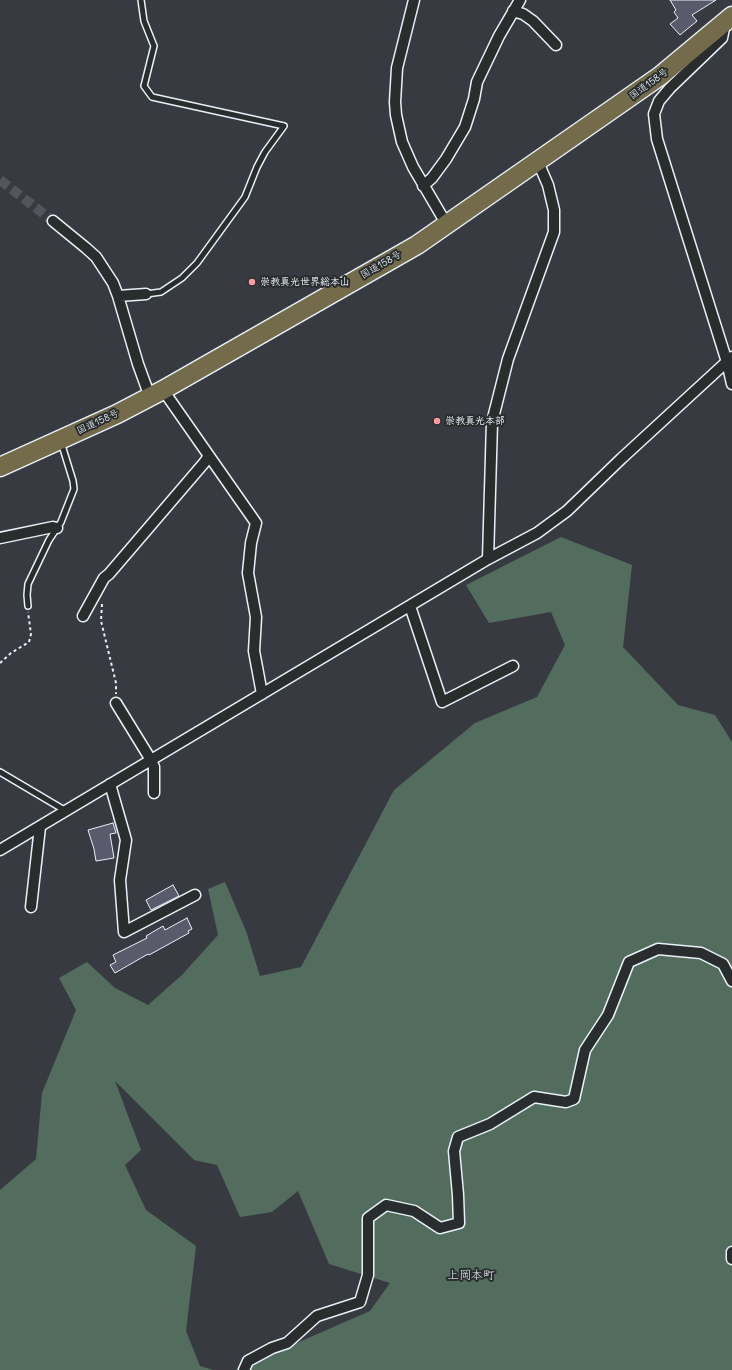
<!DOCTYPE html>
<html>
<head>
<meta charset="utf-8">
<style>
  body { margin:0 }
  canvas { display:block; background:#383a41 }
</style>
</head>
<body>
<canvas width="732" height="1370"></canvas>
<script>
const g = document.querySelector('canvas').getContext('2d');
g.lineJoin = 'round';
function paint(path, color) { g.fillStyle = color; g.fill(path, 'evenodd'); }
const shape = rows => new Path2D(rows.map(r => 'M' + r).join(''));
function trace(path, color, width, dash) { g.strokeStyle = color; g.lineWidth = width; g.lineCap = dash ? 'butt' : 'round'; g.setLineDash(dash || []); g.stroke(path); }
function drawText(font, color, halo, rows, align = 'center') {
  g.font = font + ' Delius,"Klee One",sans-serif'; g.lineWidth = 4; g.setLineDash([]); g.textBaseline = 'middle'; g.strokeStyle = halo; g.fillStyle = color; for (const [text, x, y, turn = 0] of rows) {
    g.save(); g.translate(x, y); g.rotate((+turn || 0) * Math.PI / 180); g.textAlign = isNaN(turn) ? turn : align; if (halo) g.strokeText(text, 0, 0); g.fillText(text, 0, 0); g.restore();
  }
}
paint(shape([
  [561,537,632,565,623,647,678,705,715,715,732,742,732,1370,235,1370,370,1311,390,1283,329,1264,298,1191,272,1212,240,1217,217,1165,194,1160,115,1081,141,1150,125,1165,146,1210,196,1246,186,1331,200,1366,213,1370,0,1370,0,1190,36,1159,42,1093,76,1010,59,978,87,962,115,988,148,1005,182,975,218,935,208,889,225,882,246,931,260,976,301,967,394,790,475,723,537,697,565,645,551,612,489,623,466,585]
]), '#526d5d');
const building = shape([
  [670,0,716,0,692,15,697,21,680,35,670,24,678,18,674,12,676,10,670,0],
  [113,823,116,833,110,834,114,858,96,861,94,849,88,830,113,823],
  [173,885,179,896,151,910,146,900,173,885],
  [187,918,192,929,188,931,189,933,149,955,148,954,115,973,110,965,116,962,113,955,147,938,146,936,163,926,165,930,187,918]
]);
paint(building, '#595a6c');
trace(building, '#e8f1f8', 1);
trace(shape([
  [0,180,53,221]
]), '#52555c', 10, [10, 5]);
const lane = shape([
  [141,0,144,21,154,46,144,86,152,97,284,126,265,152,257,167,245,197,197,263,182,278,161,292,146,294],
  [28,606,27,595,28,584,49,540,61,522,74,489,73,481,61,442],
  [0,772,66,811]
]);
const street = shape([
  [414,0,397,68,395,102,396,115,402,142,413,167,447,225],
  [513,11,523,14,533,21,556,45],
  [725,23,722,38,670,88,659,101,654,114,657,139,727,362,732,384],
  [423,186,432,178,446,159,465,127,474,99,477,82,499,36,520,0],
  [53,221,86,248,96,257,113,283,118,296,138,364,150,397],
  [118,296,146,294],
  [163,390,256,523,251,543,248,573,256,617,254,651,262,694],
  [0,538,53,527,57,528],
  [488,559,492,422,508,359,554,232,554,210,548,185,538,162],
  [410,606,442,702,513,666],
  [83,616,104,578,109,574,204,463,209,456],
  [116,703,151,760,154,767,154,793],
  [110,784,126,840,120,880,124,932,195,895],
  [0,850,488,559,537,533,567,511,622,458,732,357],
  [31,907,40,827],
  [732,1252,732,1259],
  [244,1370,248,1361,272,1348,287,1343,317,1316,360,1302,368,1275,368,1218,386,1205,414,1211,440,1228,459,1223,458,1195,454,1151,458,1137,490,1124,534,1097,566,1102,574,1099,585,1050,608,1015,629,962,658,949,701,953,723,964,732,981]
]);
const highway = shape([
  [0,467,117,414,163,390,417,245,660,76,732,16]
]);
trace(lane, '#e8f1f8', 8);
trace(street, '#e8f1f8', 13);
trace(highway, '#e8f1f8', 21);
trace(shape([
  [102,604,101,621,116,683,116,694],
  [0,663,11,653,29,642,31,634,28,612]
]), '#e8f1f8', 2, [3, 3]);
trace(lane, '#2a2d2e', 5);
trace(street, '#2a2d2e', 10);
trace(highway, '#746b4b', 18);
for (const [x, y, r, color] of [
  [252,282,4,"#ff9aa2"],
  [437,421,4,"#ff9aa2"]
]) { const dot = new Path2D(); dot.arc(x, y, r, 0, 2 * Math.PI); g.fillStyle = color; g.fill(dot); trace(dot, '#2a2d2e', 1.5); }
drawText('10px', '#e8f1f8', '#2a2d2e', [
  ["国道158号",649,84,-36],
  ["国道158号",381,265,-30],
  ["国道158号",98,422,-25]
]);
drawText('bold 10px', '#e8f1f8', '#2a2d2e', [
  ["崇教真光世界総本山",260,282],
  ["崇教真光本部",445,421]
], 'left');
drawText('12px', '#e8f1f8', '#2a2d2e', [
  ["上岡本町",471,1276]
]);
</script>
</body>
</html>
